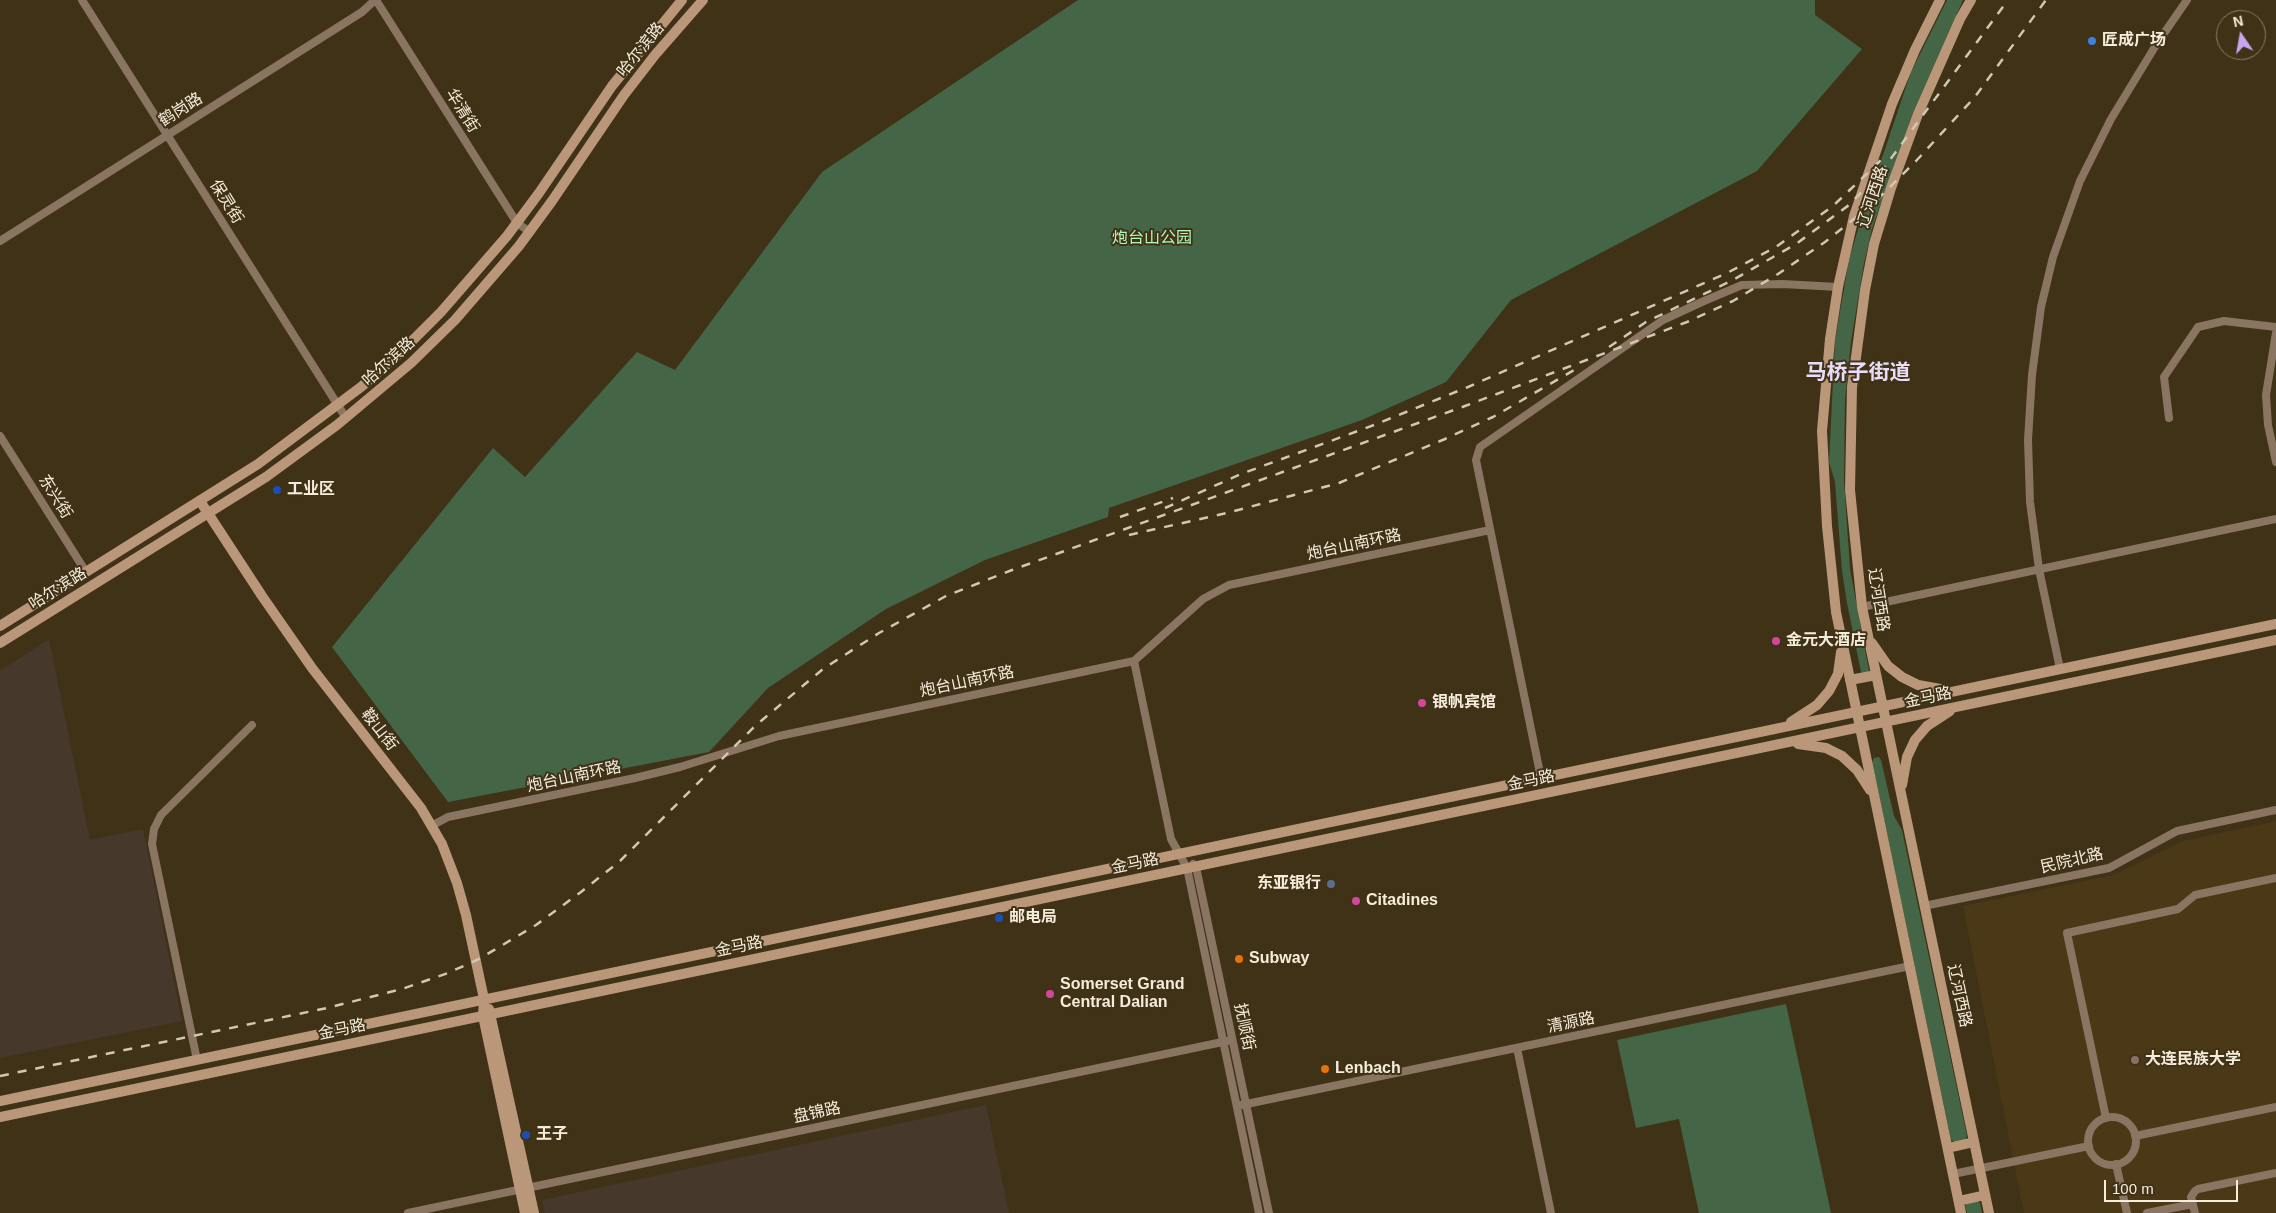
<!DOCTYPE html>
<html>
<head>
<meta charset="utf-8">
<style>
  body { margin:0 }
  #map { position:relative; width:2276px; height:1213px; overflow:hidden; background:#403217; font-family:Helvetica,sans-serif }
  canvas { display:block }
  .north { position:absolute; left:2216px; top:10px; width:50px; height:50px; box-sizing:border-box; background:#403217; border:1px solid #887c66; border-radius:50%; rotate:348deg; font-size:14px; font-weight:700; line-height:20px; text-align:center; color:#f5ecdc }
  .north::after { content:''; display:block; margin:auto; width:18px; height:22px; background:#c7a6ef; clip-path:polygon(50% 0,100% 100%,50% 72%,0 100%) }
  .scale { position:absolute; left:2104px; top:1180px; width:134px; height:22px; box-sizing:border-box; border:2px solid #f5ecdc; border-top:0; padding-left:6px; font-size:15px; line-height:18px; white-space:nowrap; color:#f5ecdc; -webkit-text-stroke:4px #403217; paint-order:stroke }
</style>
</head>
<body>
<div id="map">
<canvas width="2276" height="1213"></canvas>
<div class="north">N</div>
<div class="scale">100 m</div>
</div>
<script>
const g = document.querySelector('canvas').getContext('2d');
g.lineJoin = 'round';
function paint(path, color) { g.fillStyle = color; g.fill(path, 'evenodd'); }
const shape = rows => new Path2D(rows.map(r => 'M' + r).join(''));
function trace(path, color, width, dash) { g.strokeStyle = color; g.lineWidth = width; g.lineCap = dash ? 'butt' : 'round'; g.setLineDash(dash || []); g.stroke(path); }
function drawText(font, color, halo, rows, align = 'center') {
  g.font = font + ' Helvetica,"Noto Sans SC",sans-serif'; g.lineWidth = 4; g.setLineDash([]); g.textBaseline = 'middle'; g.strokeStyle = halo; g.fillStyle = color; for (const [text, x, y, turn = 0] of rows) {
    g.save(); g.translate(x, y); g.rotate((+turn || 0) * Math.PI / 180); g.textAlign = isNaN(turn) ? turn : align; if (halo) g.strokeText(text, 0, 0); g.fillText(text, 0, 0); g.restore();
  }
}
paint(shape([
  [49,639,90,840,143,829,182,1021,0,1058,0,671],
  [986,1105,1009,1213,545,1213,542,1200]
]), '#46392b');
paint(shape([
  [2276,821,2276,1213,2024,1213,1963,906,2113,875,2183,841]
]), '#4b3816');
paint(shape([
  [1078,0,1815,0,1815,15,1862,49,1757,171,1511,300,1446,382,1362,420,1109,508,1108,517,985,560,886,609,768,688,709,752,448,802,332,647,493,448,525,477,637,352,675,370,822,172],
  [1947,0,1963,0,1912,115,1872,229,1864,263,1851,342,1845,400,1844,481,1850,569,1869,671,1868,673,1864,674,1861,672,1847,603,1842,571,1835,482,1829,462,1835,340,1849,260,1859,226,1911,72],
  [1879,757,1881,760,1894,816,1902,830,1967,1136,1963,1143,1958,1144,1951,1140,1872,762,1874,758],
  [1786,1004,1831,1213,1699,1213,1679,1119,1636,1128,1617,1040],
  [1975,1199,1980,1203,1982,1213,1967,1213,1965,1206,1969,1201]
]), '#446546');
trace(shape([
  [82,0,346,418],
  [376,0,517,223,530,232],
  [0,241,362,12,375,0],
  [2276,333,2266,395,2268,425,2276,462],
  [2169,418,2164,377,2198,327,2224,321,2276,327],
  [0,436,86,572],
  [1862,607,2276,519],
  [1134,661,1171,839,1187,868,1259,1213],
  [2060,669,2039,569,2030,502,2028,440,2032,375,2041,307,2053,257,2080,181,2111,119,2156,45,2187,0],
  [1541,778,1476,460,1480,447,1663,320,1704,301,1742,285,1782,284,1838,287],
  [431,826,448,817,635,778,680,767,779,736,1134,661,1203,599,1229,585,1490,530],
  [1193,864,1196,867,1269,1213],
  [1924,906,2109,868,2177,831,2276,810],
  [1517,1048,1551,1213],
  [197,1060,152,844,154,829,161,815,252,725],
  [1237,1106,1910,966],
  '2088 1141a24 24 0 1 1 48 0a24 24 0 1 1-48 0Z',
  [2106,1118,2067,933,2178,909,2195,895,2276,878],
  [2135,1136,2276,1107],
  [2116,1164,2127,1213],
  [1953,1174,2089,1146],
  [408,1213,1232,1040],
  [2147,1213,2193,1204],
  [2195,1213,2191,1197,2195,1191,2198,1189,2276,1173]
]), '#8a7462', 8);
trace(shape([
  [1940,0,1915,50,1892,104,1854,216,1838,287,1830,339,1822,431,1827,526,1836,612,1961,1213],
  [1971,0,1960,19,1918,114,1891,188,1874,244,1865,290,1852,387,1850,490,1862,607,1989,1213],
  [200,501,262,596,312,668,421,808,442,844,457,883,466,915,484,999,483,1016,525,1213],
  [0,626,258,464,361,387,401,352,441,312,507,236,539,193,612,86,682,0],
  [0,643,266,477,337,425,411,363,455,320,519,246,552,201,624,95,655,55,703,0],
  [1872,643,1888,666,1902,677,1918,685,1946,690],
  [1850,680,1876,675],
  [1791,722,1817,705,1829,691,1838,674,1841,652],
  [1798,744,1826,748,1842,756,1857,770,1870,790],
  [1902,785,1907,757,1915,740,1927,726,1950,711],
  [489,1009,534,1213],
  [0,1101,2276,624],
  [0,1117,2276,640],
  [1948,1148,1974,1142],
  [1959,1201,1985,1195]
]), '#bb977a', 10);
trace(shape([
  [1609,347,1646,322,1731,281,1796,244,1849,205,1881,172,2008,0],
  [1165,508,1241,474,1374,425,1468,387,1727,273,1776,247,1833,206,1879,162,1886,153],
  [1120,517,1173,498],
  [1129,535,1227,513,1339,483,1445,439,1493,417,1576,369],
  [0,1076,327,1008,402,989,448,973,479,959,536,925,581,892,620,861,755,726,823,669,879,633,946,596,1012,570,1465,406,1687,322,1733,301,1778,274,1825,242,1874,203,1916,161,1974,98,2046,0]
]), '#d1c7b4', 2.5, [9, 9]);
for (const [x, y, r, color] of [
  [2092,41,5,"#3f7fe0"],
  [277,490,5,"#1a4fb4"],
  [1776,641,5,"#d1479c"],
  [1422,703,5,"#d1479c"],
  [1331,884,5,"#5c6f8a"],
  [1356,901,5,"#d1479c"],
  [999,918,5,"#1a4fb4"],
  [1239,959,5,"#e8710a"],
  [1050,994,5,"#d1479c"],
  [2135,1060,5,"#8d6e63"],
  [1325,1069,5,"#e8710a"],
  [526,1135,5,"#1a4fb4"]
]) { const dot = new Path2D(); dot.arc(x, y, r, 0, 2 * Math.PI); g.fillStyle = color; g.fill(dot); trace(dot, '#403217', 2); }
drawText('bold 16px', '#f5ecdc', '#403217', [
  ["匠成广场",2102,41],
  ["工业区",287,490],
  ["金元大酒店",1786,641],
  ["银帆宾馆",1432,703],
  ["东亚银行",1321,884,"right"],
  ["Citadines",1366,901],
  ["邮电局",1009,918],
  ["Subway",1249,959],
  ["Somerset Grand",1060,985],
  ["Central Dalian",1060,1003],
  ["大连民族大学",2145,1060],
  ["Lenbach",1335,1069],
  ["王子",536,1135]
], 'left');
drawText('16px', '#f5ecdc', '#403217', [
  ["哈尔滨路",641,50,-51],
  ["鹤岗路",181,110,-32],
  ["华清街",462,111,58],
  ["辽河西路",1873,197,-72],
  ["保灵街",226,202,58],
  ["哈尔滨路",389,362,-42],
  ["东兴街",55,497,58],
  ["炮台山南环路",1354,545,-12],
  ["哈尔滨路",58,589,-32],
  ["辽河西路",1878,600,81],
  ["炮台山南环路",967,682,-12],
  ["金马路",1928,698,-12],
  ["鞍山街",379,730,52],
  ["炮台山南环路",574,777,-12],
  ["金马路",1531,781,-12],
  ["民院北路",2072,861,-13],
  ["金马路",1135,864,-12],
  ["金马路",739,947,-12],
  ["辽河西路",1959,996,78],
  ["清源路",1571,1023,-12],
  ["抚顺街",1244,1027,78],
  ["金马路",342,1030,-12],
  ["盘锦路",817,1113,-12]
]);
drawText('16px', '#b0f9b6', '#403217', [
  ["炮台山公园",1152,239]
]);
drawText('bold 21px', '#e9ddf9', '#403217', [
  ["马桥子街道",1858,373]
]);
</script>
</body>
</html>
